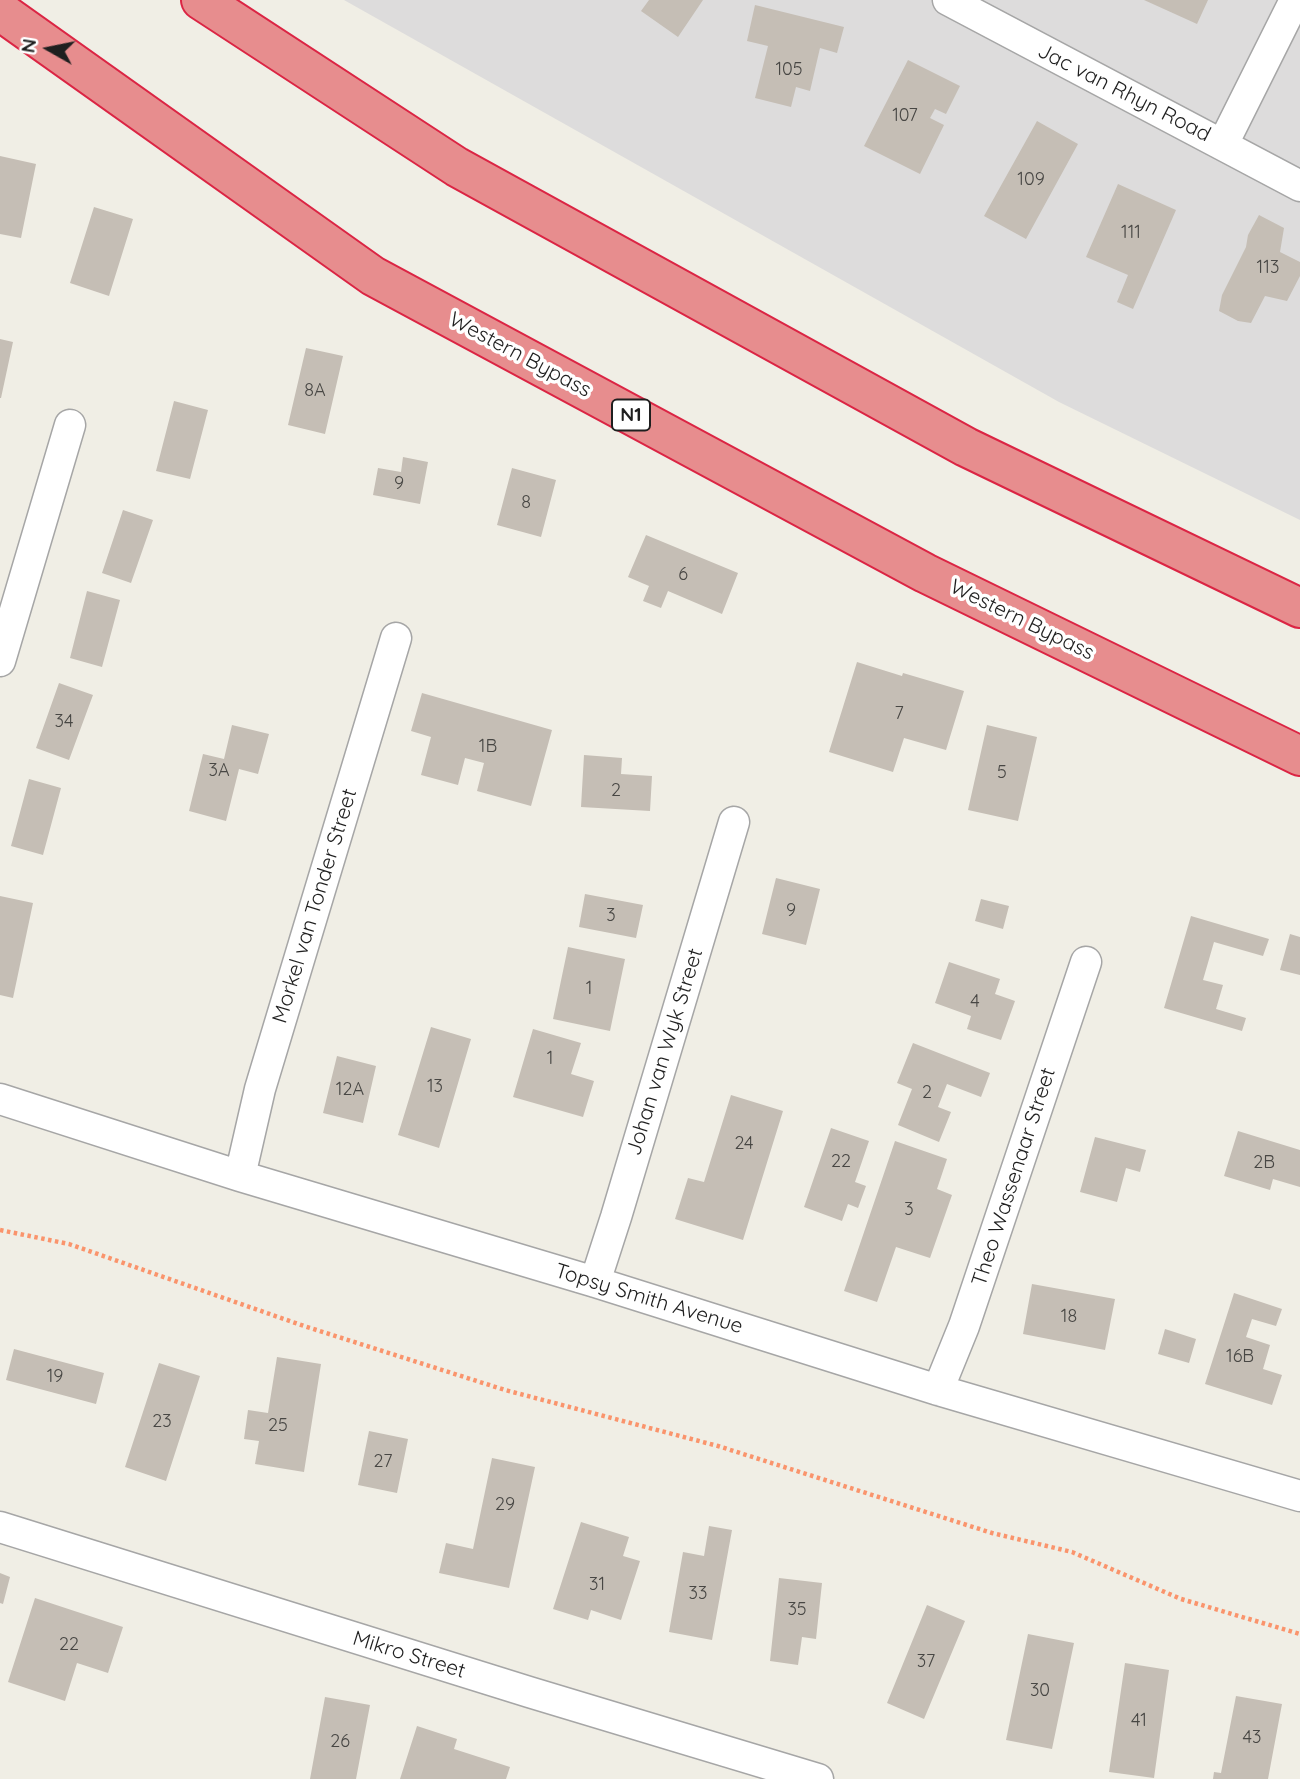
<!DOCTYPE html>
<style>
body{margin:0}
#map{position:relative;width:1300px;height:1779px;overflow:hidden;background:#f0eee5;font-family:Quicksand,sans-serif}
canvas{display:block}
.north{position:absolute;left:14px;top:14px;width:70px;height:70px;-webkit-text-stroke:5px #fff;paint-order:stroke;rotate:279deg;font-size:19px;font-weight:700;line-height:28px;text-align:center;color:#1f1f1f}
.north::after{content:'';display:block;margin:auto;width:24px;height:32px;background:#1f1f1f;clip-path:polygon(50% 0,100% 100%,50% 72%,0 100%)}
</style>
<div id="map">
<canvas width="1300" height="1779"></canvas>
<div class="north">N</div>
</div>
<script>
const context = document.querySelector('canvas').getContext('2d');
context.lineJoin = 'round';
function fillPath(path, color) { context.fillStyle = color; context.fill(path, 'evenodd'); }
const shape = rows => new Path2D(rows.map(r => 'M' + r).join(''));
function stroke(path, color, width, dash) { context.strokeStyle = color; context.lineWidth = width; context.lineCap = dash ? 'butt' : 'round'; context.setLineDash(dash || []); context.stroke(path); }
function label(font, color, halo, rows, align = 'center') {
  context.font = font + ' Quicksand,sans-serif'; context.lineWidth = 7; context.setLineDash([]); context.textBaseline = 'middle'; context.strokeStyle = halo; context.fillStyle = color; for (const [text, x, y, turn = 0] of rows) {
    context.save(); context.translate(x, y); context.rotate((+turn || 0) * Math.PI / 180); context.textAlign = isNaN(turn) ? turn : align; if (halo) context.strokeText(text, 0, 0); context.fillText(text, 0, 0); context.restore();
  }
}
const residential = shape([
 [344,0,1300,0,1300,520,1059,402]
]);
const building = shape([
 [649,0,703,0,678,37,641,11],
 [1144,0,1208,0,1197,24],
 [755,5,844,27,837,53,820,48,810,91,796,87,791,107,755,98,768,46,747,41],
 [908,60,960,86,946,114,935,109,930,118,944,125,920,174,864,146],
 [1037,121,1078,144,1026,239,984,216],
 [0,156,36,164,21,238,0,234],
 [1118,184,1176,210,1133,309,1117,302,1128,275,1086,257],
 [94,207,133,219,109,296,70,283],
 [1259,215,1284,228,1280,252,1300,262,1300,276,1287,301,1265,296,1251,323,1238,321,1219,311,1222,295,1246,247,1248,235],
 [0,339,13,342,1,398,0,398],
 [306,348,343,356,325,434,288,425],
 [174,401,208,410,190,479,156,471],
 [403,457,428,462,420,504,373,495,378,468,401,472],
 [512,468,556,480,541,537,497,525],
 [123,510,153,520,131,583,102,573],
 [646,535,738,573,722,614,668,591,661,608,643,601,649,586,628,577],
 [87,591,120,600,102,667,70,658],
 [857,662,902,676,903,673,964,691,946,750,904,738,893,772,829,752],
 [59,683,93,695,69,760,36,748],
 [422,693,552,730,531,806,477,791,484,763,465,758,458,785,421,775,431,737,411,731],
 [232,725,269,734,258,774,239,769,226,821,189,811,203,754,224,759],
 [987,725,1037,737,1018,821,968,810],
 [584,755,622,758,621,774,652,776,650,811,581,807],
 [29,779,61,788,43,855,11,846],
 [776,878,820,889,806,945,762,934],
 [585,894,643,905,636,938,579,927],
 [0,896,33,903,13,998,0,995],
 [981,899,1009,906,1003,929,975,921],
 [1191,916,1269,939,1263,956,1214,942,1203,980,1223,985,1216,1009,1246,1018,1242,1031,1164,1008],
 [1290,934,1300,937,1300,975,1280,970],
 [568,947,625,959,610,1031,553,1019],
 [949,962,1000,979,995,994,1015,1001,1001,1040,967,1029,971,1016,935,1003],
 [431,1027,471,1039,439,1148,398,1135],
 [533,1029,581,1043,571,1074,594,1081,583,1117,513,1097],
 [913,1043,990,1073,981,1097,947,1084,938,1107,951,1112,939,1142,898,1125,912,1089,897,1083],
 [337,1056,376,1066,363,1123,323,1113],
 [731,1095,783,1111,743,1240,675,1219,688,1178,704,1182],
 [831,1128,869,1141,855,1182,866,1186,858,1208,848,1204,842,1221,804,1207],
 [1238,1131,1300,1150,1300,1187,1273,1179,1270,1190,1224,1176],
 [1095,1137,1146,1150,1140,1172,1126,1168,1117,1202,1080,1192],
 [895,1141,947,1159,937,1189,952,1195,930,1258,896,1247,877,1302,844,1291],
 [1032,1284,1115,1299,1105,1350,1023,1334],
 [1234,1293,1282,1309,1276,1326,1252,1319,1246,1337,1270,1345,1263,1369,1282,1375,1272,1405,1205,1384],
 [1165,1329,1196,1339,1189,1363,1158,1354],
 [14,1349,104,1373,96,1404,6,1380],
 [277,1357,321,1364,304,1472,255,1464,259,1441,244,1439,248,1410,268,1413],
 [159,1363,200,1376,166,1481,125,1467],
 [369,1431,408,1439,397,1493,358,1485],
 [492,1458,535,1467,509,1588,439,1573,446,1543,473,1549],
 [581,1522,629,1537,623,1556,640,1561,621,1620,591,1610,588,1620,553,1609],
 [709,1526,732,1530,712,1640,669,1632,683,1552,704,1556],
 [0,1573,10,1577,3,1604,0,1603],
 [779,1578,822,1583,816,1639,802,1637,798,1665,770,1661],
 [35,1598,123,1627,108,1673,77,1663,65,1701,8,1682],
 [927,1605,965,1621,924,1719,887,1703],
 [1028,1634,1074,1643,1052,1749,1006,1740],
 [1125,1663,1169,1670,1154,1778,1109,1772],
 [1236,1696,1282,1704,1268,1779,1213,1779,1214,1772,1221,1773],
 [325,1697,370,1705,356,1779,310,1779],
 [417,1726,457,1739,454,1749,510,1767,506,1779,400,1779]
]);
const path = shape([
 [0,1230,69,1244,304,1326,505,1390,718,1446,992,1533,1072,1552,1181,1599,1300,1634]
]);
const minor = shape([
 [948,0,1300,186],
 [1223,144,1295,0],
 [0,661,70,425],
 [0,1099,240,1176,595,1282,938,1390,1300,1496],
 [240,1176,260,1089,396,638],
 [595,1282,616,1217,734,822],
 [938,1390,964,1326,1086,962],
 [0,1527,529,1692,818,1779]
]);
const motorway = shape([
 [201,0,457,167,966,447,1300,608],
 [0,11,373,276,925,573,1300,756]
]);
const numberNames = [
 ["105",789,70],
 ["107",905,116],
 ["109",1031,180],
 ["111",1131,233],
 ["113",1268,268],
 ["8A",315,391],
 ["9",399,484],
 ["8",526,503],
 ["6",683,575],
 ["7",899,714],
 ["34",64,722],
 ["1B",488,747],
 ["3A",219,771],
 ["5",1002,773],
 ["2",616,791],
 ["9",791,911],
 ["3",611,916],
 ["1",589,989],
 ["4",975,1002],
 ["1",550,1059],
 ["13",435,1087],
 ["12A",350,1090],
 ["2",927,1093],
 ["24",744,1144],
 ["22",841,1162],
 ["2B",1264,1163],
 ["3",909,1210],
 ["18",1069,1317],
 ["16B",1240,1357],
 ["19",55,1377],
 ["23",162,1422],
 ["25",278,1426],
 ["27",383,1462],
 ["29",505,1505],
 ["31",597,1585],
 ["33",698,1594],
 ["35",797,1610],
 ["22",69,1645],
 ["37",926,1662],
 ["30",1040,1691],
 ["41",1139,1721],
 ["43",1252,1738],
 ["26",340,1742]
];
const shields = [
 [631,415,38]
];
const shieldNames = [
 ["N1",631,415]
];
const streetNames = [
 ["Jac van Rhyn Road",1124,93,27],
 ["Western Bypass",520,355,28],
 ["Western Bypass",1022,620,26],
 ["Morkel van Tonder Street",315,906,-73],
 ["Johan van Wyk Street",665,1052,-73],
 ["Theo Wassenaar Street",1014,1177,-72],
 ["Topsy Smith Avenue",649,1299,17],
 ["Mikro Street",409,1655,17]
];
fillPath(residential, '#dddcdc');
fillPath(building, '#c5beb5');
stroke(minor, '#a6a6a6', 33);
stroke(motorway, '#db2544', 42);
stroke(path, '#fa946c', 4.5, [3.5, 3.5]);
stroke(minor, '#fff', 30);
stroke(motorway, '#e78d8e', 38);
label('18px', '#484744', null, numberNames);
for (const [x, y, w] of shields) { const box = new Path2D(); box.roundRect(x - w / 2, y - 15.5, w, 31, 5); context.fillStyle = '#fff'; context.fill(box); stroke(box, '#1f1f1f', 2); }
label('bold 19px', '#1f1f1f', null, shieldNames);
label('21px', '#1f1f1f', '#fff', streetNames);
</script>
